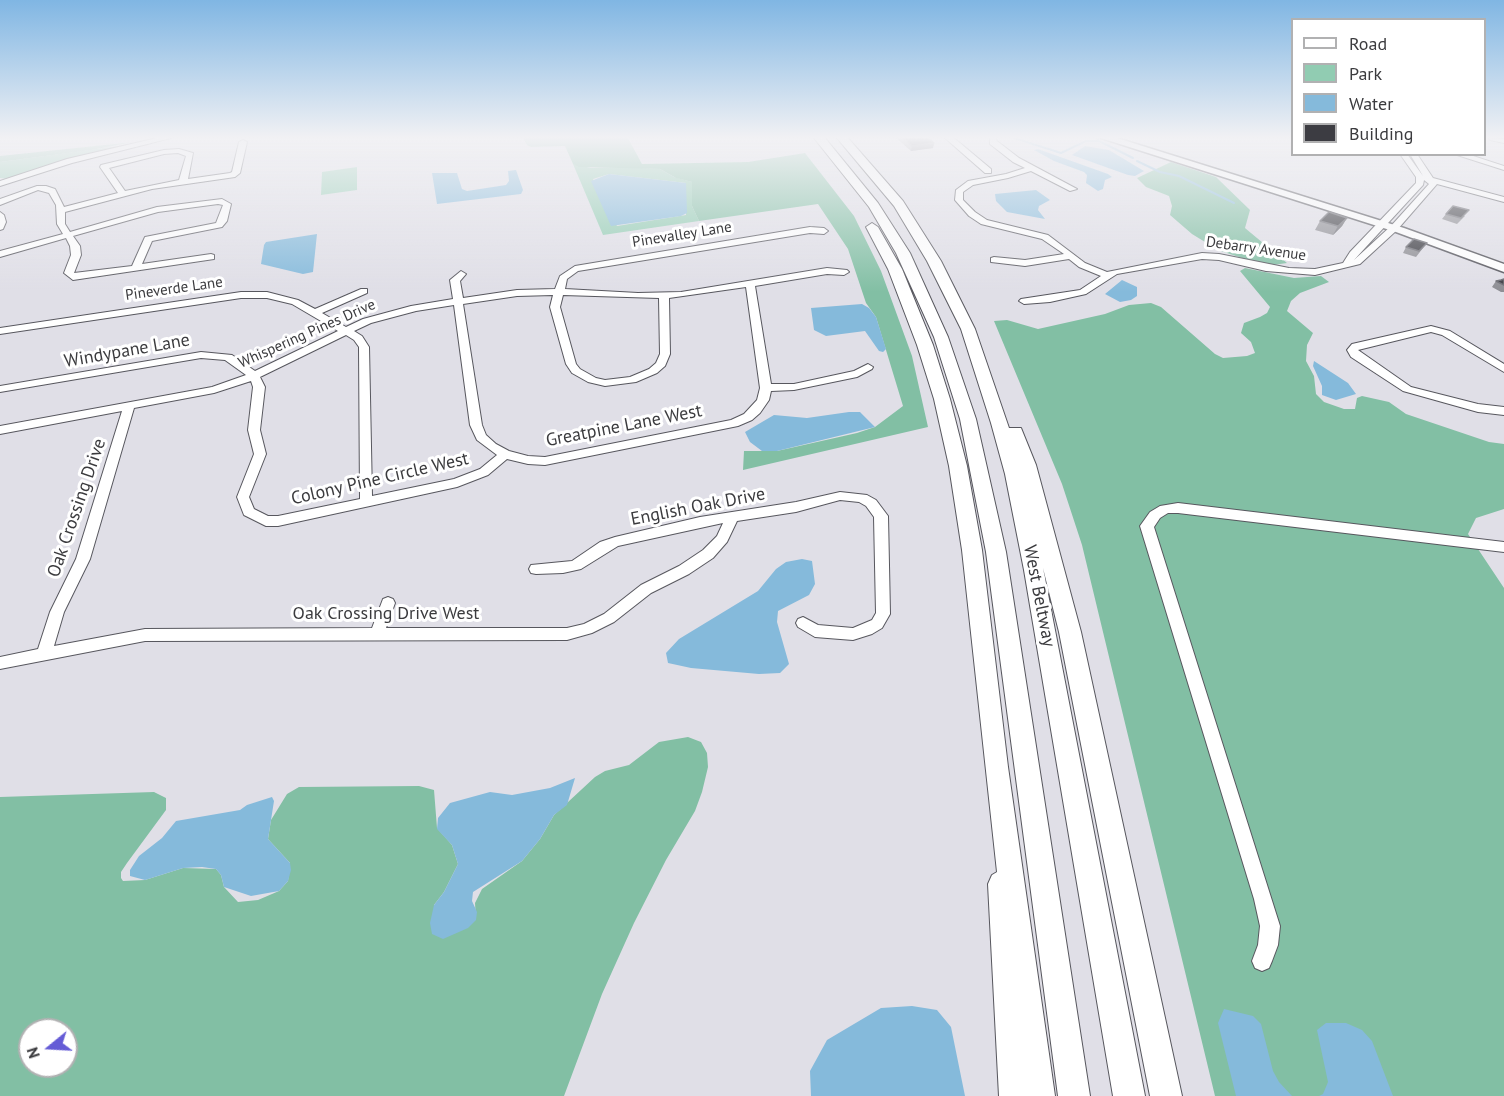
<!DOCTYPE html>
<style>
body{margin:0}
#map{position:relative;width:1504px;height:1096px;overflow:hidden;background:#e0dfe7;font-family:"PT Sans",sans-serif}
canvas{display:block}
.legend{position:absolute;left:1291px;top:18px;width:195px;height:138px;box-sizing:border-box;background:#fff;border:2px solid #b1b1b2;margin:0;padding:8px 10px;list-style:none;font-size:18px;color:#3b3b3e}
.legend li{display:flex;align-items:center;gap:12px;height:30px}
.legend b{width:30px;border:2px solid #b1b1b2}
.north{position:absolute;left:18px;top:1018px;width:60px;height:60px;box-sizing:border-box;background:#fff;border:2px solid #b1b1b2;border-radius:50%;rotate:252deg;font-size:16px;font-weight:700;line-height:24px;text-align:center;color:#3b3b3e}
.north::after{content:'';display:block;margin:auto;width:21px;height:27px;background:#655cd6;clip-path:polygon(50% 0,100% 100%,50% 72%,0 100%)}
</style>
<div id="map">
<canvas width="1504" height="1096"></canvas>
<ul class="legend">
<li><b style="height:8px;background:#fff"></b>Road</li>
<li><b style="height:16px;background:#91ccb2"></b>Park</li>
<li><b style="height:16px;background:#85badb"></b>Water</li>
<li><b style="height:16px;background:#3c3c42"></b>Building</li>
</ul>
<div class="north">N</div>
</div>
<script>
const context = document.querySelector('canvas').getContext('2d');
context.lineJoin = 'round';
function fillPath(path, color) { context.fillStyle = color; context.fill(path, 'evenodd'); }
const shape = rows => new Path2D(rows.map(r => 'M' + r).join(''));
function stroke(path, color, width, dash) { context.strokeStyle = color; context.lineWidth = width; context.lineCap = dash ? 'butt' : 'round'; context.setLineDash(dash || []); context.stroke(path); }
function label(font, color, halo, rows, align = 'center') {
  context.font = font + ' "PT Sans",sans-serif'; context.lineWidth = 6; context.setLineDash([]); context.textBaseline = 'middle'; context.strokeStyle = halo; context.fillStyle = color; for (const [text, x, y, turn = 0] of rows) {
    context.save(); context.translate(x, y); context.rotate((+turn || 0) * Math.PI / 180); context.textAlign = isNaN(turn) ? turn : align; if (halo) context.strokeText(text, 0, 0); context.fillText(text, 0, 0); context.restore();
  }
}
const green = shape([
 [126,145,69,160,9,179,0,178,0,162],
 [573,164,591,168,624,167,660,169,674,177,692,182,692,206,699,221,603,235],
 [609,174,686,183,686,215,617,226,593,179],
 [357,167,357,190,321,195,322,172]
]);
const forest = shape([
 [523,138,628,138,642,164,748,162,805,153,854,216,881,271,912,356,928,427,743,470,744,451,777,451,857,433,875,427,903,406,876,317,866,303,848,249,818,204,699,221,692,206,692,182,676,178,660,169,579,167,573,164,565,146,531,147,527,145],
 [133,142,91,150,0,162,0,156],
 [1171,162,1216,177,1250,210,1245,228,1287,263,1273,265,1248,260,1218,250,1192,234,1170,215,1172,206,1169,196,1146,187,1137,178],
 [1245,268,1294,278,1321,276,1329,282,1300,293,1291,301,1287,311,1313,333,1307,345,1306,361,1314,376,1316,394,1324,402,1344,409,1355,409,1357,398,1362,396,1389,402,1406,414,1489,442,1504,444,1504,509,1476,518,1468,534,1504,588,1504,1096,1215,1096,1082,545,1062,484,994,321,1007,320,1038,329,1105,314,1129,305,1151,303,1161,307,1215,354,1223,358,1247,356,1255,353,1251,342,1241,333,1244,323,1260,317,1267,313,1270,307,1240,271],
 [688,737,701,742,707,753,708,767,702,792,695,811,666,860,634,923,602,994,564,1096,0,1096,0,797,154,792,166,798,166,810,127,863,121,872,121,878,123,881,145,880,183,868,216,869,221,875,224,887,238,902,258,900,279,891,288,881,290,863,268,839,271,820,287,794,299,787,419,786,434,790,437,828,452,845,458,864,444,892,434,905,476,920,475,903,482,889,522,861,540,839,554,815,595,777,605,771,629,765,659,742],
 [30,1030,66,1030,66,1066,30,1066]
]);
const water = shape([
 [1085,146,1109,150,1144,171,1135,176,1128,175,1072,155],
 [1038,149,1108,174,1112,177,1105,180,1103,189,1098,191,1086,183,1087,175,1084,172,1054,161,1034,150],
 [516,170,523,190,521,194,437,204,432,173,457,173,462,189,467,191,506,185,509,181,508,171],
 [609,174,686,183,687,213,681,216,611,226,591,181],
 [1036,190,1050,200,1039,206,1038,210,1045,219,1007,212,996,201,995,194],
 [317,234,313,272,303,274,261,264,264,245,266,242],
 [1122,280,1137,287,1137,296,1131,300,1120,302,1105,294],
 [862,304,869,308,876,317,886,349,883,352,879,351,865,331,826,336,814,330,811,308],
 [1314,361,1348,383,1356,394,1336,400,1322,395,1322,386,1313,366],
 [849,412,860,412,875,427,777,451,762,451,750,442,745,432,774,415,807,418],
 [802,559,812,561,815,584,809,595,778,611,777,622,789,664,780,673,759,674,691,668,668,663,666,653,679,639,758,591,776,569,786,562],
 [575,778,567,805,554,815,540,839,522,861,473,892,472,901,477,912,476,920,468,928,443,939,432,934,430,923,434,905,444,892,458,864,452,845,437,829,438,818,450,803,490,792,512,795,550,788],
 [272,797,274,801,268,839,290,863,291,870,288,881,279,891,251,896,224,887,221,875,216,869,202,867,183,868,145,880,130,876,130,870,139,856,162,838,176,821,240,810,247,805],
 [912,1006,937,1010,951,1027,965,1096,811,1096,810,1071,827,1040,881,1008],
 [1224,1009,1253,1016,1261,1024,1273,1071,1279,1082,1292,1096,1236,1096,1218,1023],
 [1326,1023,1346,1023,1362,1030,1372,1041,1393,1096,1319,1096,1323,1094,1328,1082,1317,1030]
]);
const stream = shape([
 [1014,138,1061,153,1086,141,1099,141,1097,138],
 [1099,141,1133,158],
 [1137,161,1160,172,1179,176,1234,203]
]);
const minor = shape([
 [157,138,171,138,72,163,0,186,0,181,67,159,157,138],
 [945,138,954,138,991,169,991,173,985,173,945,138],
 [990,138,996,138,997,141,1019,158,1077,189,1070,191,1031,171,1008,178,973,185,963,192,963,200,975,212,987,220,1048,235,1085,263,1107,272,1202,253,1219,254,1289,268,1315,269,1343,263,1350,252,1416,183,1416,177,1400,154,1407,154,1423,176,1410,154,1417,154,1433,178,1504,197,1504,202,1437,184,1397,230,1360,264,1315,275,1266,271,1219,260,1202,259,1117,274,1086,294,1050,302,1024,304,1019,301,1021,299,1080,290,1101,276,1079,267,1069,259,1025,266,991,262,991,258,994,257,1025,260,1064,254,1042,239,981,224,969,216,955,200,956,190,968,181,1006,174,1025,168,1013,162,990,144,990,138],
 [1424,180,1429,184,1391,226,1354,260,1423,185,1424,180],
 [1489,138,1504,139,1504,143,1490,140,1489,138],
 [243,140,247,142,240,173,235,177,152,189,65,212,65,224,70,232,157,207,222,199,231,204,227,221,222,227,152,241,142,264,211,254,214,255,214,259,73,280,64,273,71,255,70,246,66,238,0,257,0,251,63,234,57,224,56,205,49,193,38,190,0,205,0,199,37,186,46,186,55,189,64,207,118,193,100,167,101,165,164,150,179,149,193,153,188,179,230,173,232,172,239,142,243,140],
 [178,153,186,156,179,180,125,191,109,168,164,154,178,153],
 [218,204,223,205,216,223,145,237,132,266,74,273,81,255,80,246,73,236,158,212,218,204],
 [1454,154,1467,154,1504,166,1504,170,1454,154],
 [0,212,4,215,6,222,3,229,0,230,0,212],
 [810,227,824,228,828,231,824,234,810,233,578,271,567,279,565,289,638,293,681,292,827,268,847,270,849,272,844,275,827,274,755,286,771,384,794,384,854,371,868,364,873,367,872,369,857,377,794,390,771,391,769,400,760,413,752,420,738,426,545,465,528,464,507,459,488,475,457,487,278,526,266,526,244,515,237,497,254,454,248,430,253,387,251,381,214,393,134,408,90,559,64,612,54,646,145,629,372,628,383,599,388,597,393,599,395,603,386,628,567,628,584,624,604,614,641,585,679,566,703,550,717,536,723,523,618,546,581,569,563,573,536,574,531,573,529,569,531,565,572,561,600,542,615,537,700,517,796,502,840,492,867,495,876,500,888,516,890,614,882,628,872,634,853,640,815,637,798,627,796,623,798,619,803,617,818,625,853,628,872,620,876,613,874,517,866,506,859,502,840,500,796,512,737,521,727,542,713,558,689,574,651,593,614,622,592,633,567,640,145,641,0,669,0,657,38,649,50,612,76,559,122,411,0,434,0,426,212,387,246,375,225,360,201,358,0,392,0,386,201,352,232,355,255,371,338,331,292,304,267,298,241,298,0,334,0,328,241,292,267,292,298,300,315,309,361,289,367,289,367,293,322,313,346,327,363,319,411,306,453,299,450,280,461,271,466,274,460,281,463,298,517,290,555,289,560,276,575,266,810,227],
 [746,287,760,388,757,400,744,414,731,420,545,457,528,456,509,451,496,444,486,435,482,425,463,304,517,296,553,295,550,307,566,364,572,373,588,382,605,386,636,382,657,373,665,366,670,354,669,298,746,287],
 [563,295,659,298,660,354,656,363,649,369,630,377,605,380,596,378,580,369,576,364,560,307,563,295],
 [454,305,470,425,477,440,497,455,480,469,454,479,372,496,369,347,362,336,354,331,371,323,416,311,454,305],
 [346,335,354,340,359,347,360,499,278,516,268,516,254,509,249,497,266,454,260,430,265,387,260,377,346,335],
 [1431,326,1450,331,1504,364,1504,372,1442,335,1431,332,1358,350,1411,387,1478,404,1504,407,1504,415,1478,412,1403,391,1351,357,1347,350,1352,344,1431,326],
 [1178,503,1504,542,1504,552,1178,513,1168,513,1160,518,1154,527,1280,926,1278,945,1272,961,1269,968,1262,971,1255,968,1252,961,1258,945,1260,926,1254,899,1140,526,1150,512,1160,506,1178,503]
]);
const major = shape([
 [1101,138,1117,138,1404,228,1504,264,1504,272,1396,232,1101,138]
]);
const highway = shape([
 [814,138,825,138,878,203,910,253,948,337,976,419,1006,552,1090,1096,1058,1096,986,552,960,419,934,337,896,253,869,207,814,138],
 [837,138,848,138,903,201,941,261,975,329,1009,428,1021,428,1036,465,1081,632,1182,1096,1150,1096,1059,632,1043,568,1145,1096,1113,1096,1024,570,1005,474,991,423,961,329,927,261,894,206,837,138],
 [872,223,878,227,902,269,933,345,950,399,967,466,982,550,1008,767,1055,1096,999,1096,988,884,992,875,997,872,962,550,949,466,934,399,917,345,888,269,866,227,872,223]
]);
const wall = shape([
 [896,138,928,138,934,143,933,148,911,151],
 [1446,214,1465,216,1457,224,1442,219],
 [1347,218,1342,226,1333,235,1315,230,1320,221],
 [1427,243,1416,257,1403,253,1406,247],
 [1504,279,1504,292,1501,292,1492,287,1496,281]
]);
const shadedWall = shape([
 [934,143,933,148,911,151,912,146],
 [1347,218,1342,226,1333,235,1338,226]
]);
const building = shape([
 [903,138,928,138,934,143,912,146,903,138],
 [1453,206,1469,210,1461,218,1446,214,1453,206],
 [1329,212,1347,218,1338,226,1320,221,1329,212],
 [1414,239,1427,243,1419,251,1406,247,1414,239],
 [1504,279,1504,285,1496,281,1501,280,1504,279]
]);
const farStreetnames = [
 ["Pinevalley Lane",682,235,-9],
 ["Debarry Avenue",1256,249,8],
 ["Pineverde Lane",174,289,-8],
 ["Whispering Pines Drive",307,334,-24]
];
const streetNames = [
 ["Windypane Lane",127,351,-10],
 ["Greatpine Lane West",624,426,-11],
 ["Colony Pine Circle West",380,479,-13],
 ["English Oak Drive",698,507,-11],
 ["Oak Crossing Drive",77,508,-71],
 ["West Beltway",1039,596,79],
 ["Oak Crossing Drive West",386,614]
];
fillPath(green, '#91ccb2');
fillPath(forest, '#82bfa4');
fillPath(water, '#85badb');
stroke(stream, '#85badb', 2);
stroke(minor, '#57575e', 2);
stroke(major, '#57575e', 3);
stroke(highway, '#57575e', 2);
fillPath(minor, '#fff');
fillPath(major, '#fff');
fillPath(highway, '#fff');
fillPath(wall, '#8e8e94');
fillPath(shadedWall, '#6d6d74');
fillPath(building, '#3c3c42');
stroke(building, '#6d6d74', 1.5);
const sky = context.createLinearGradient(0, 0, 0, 292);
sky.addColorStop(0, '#80b6e3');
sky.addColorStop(0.47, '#f1f1f4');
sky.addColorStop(1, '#f1f1f400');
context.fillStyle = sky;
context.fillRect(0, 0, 1504, 292);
label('15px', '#3b3b3e', '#fff', farStreetnames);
label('18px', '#3b3b3e', '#fff', streetNames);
</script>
